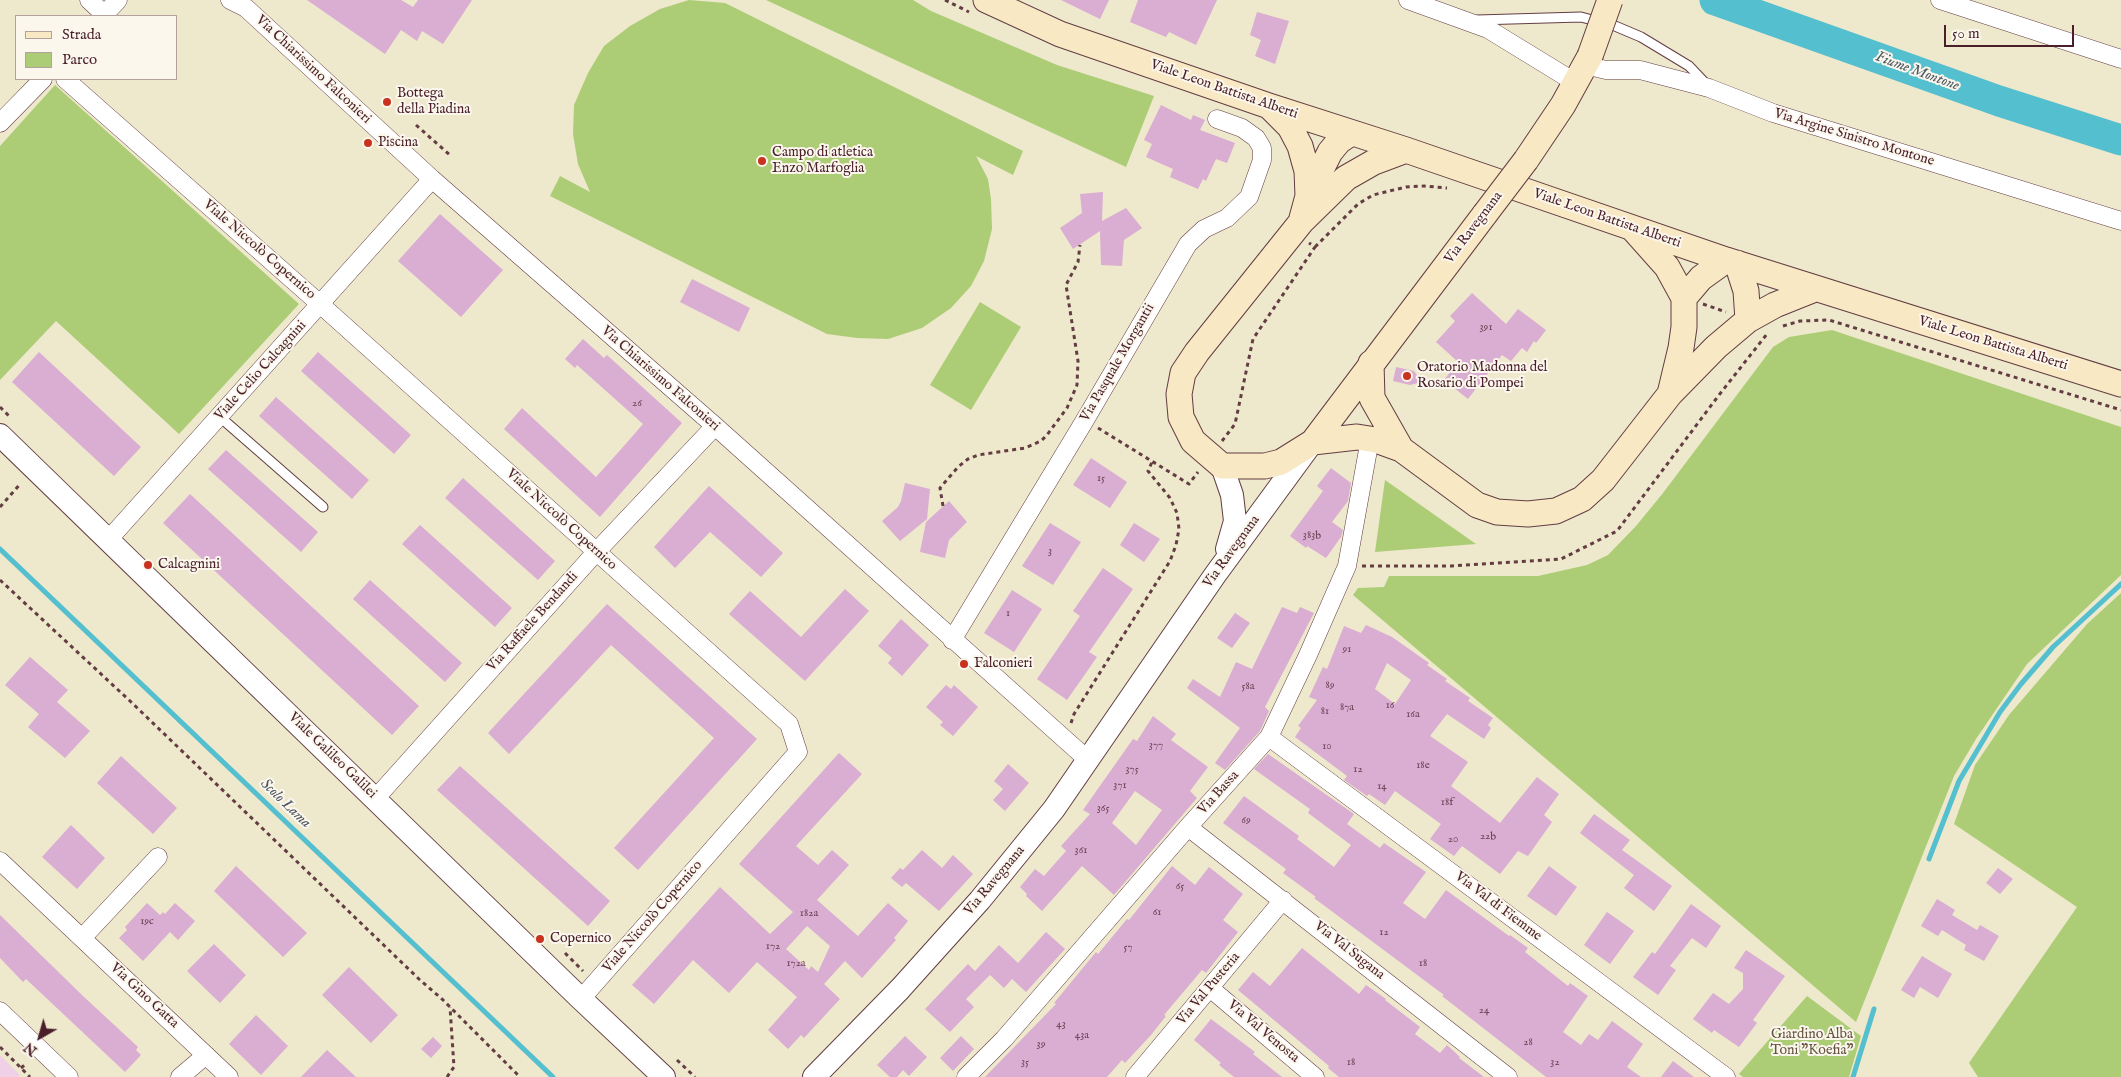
<!DOCTYPE html>
<meta charset="utf-8">
<style>
body{margin:0}
#map{position:relative;width:2121px;height:1077px;overflow:hidden;background:#eee8cc;font-family:"IM FELL English",serif}
canvas{display:block}
.legend{position:absolute;left:15px;top:15px;width:162px;height:65px;box-sizing:border-box;background:#fbf7ec;border:1px solid #b4a19f;margin:0;padding:6px 9px;list-style:none;font-size:15px;color:#4a1f2b}
.legend li{display:flex;align-items:center;gap:10px;height:25px}
.legend b{width:25px;border:1px solid #b4a19f}
.north{position:absolute;left:15px;top:1012px;width:50px;height:50px;-webkit-text-stroke:4px #fbf7ec;paint-order:stroke;rotate:218deg;font-size:14px;font-weight:700;line-height:20px;text-align:center;color:#4a1f2b}
.north::after{content:'';display:block;margin:auto;width:18px;height:22px;background:#4a1f2b;clip-path:polygon(50% 0,100% 100%,50% 72%,0 100%)}
.scale{position:absolute;left:1944px;top:25px;width:130px;height:22px;box-sizing:border-box;border:2px solid #4a1f2b;border-top:0;padding-left:6px;font-size:15px;line-height:18px;white-space:nowrap;color:#4a1f2b;-webkit-text-stroke:4px #fbf7ec;paint-order:stroke}
</style>
<div id="map">
<canvas width="2121" height="1077"></canvas>
<ul class="legend">
<li><b style="height:6px;background:#f8e8c3"></b>Strada</li>
<li><b style="height:14px;background:#accd76"></b>Parco</li>
</ul>
<div class="north">N</div>
<div class="scale">50 m</div>
</div>
<script>
const context = document.querySelector('canvas').getContext('2d');
context.lineJoin = 'round';
function fillPath(path, color) { context.fillStyle = color; context.fill(path, 'evenodd'); }
const shape = rows => new Path2D(rows.map(r => 'M' + r).join(''));
function stroke(path, color, width, dash) { context.strokeStyle = color; context.lineWidth = width; context.lineCap = dash ? 'butt' : 'round'; context.setLineDash(dash || []); context.stroke(path); }
function label(font, color, halo, rows, align = 'center') {
  context.font = font + ' "IM FELL English",serif'; context.lineWidth = 4; context.setLineDash([]); context.textBaseline = 'middle'; context.strokeStyle = halo; context.fillStyle = color; for (const [text, x, y, turn = 0] of rows) {
    context.save(); context.translate(x, y); context.rotate((+turn || 0) * Math.PI / 180); context.textAlign = isNaN(turn) ? turn : align; if (halo) context.strokeText(text, 0, 0); context.fillText(text, 0, 0); context.restore();
  }
}
const built = shape([
 [0,1055,20,1075,18,1077,0,1077]
]);
const green = shape([
 [689,0,725,3,1023,151,1013,175,976,156,988,179,991,199,992,229,984,261,971,286,951,308,922,328,888,339,857,338,827,334,550,196,560,176,590,192,578,164,573,134,574,105,588,73,604,46,630,26,660,9],
 [766,0,913,0,931,11,1057,65,1154,96,1126,167],
 [55,85,299,304,179,434,56,321,0,380,0,146],
 [980,302,1021,327,971,410,930,385],
 [1832,330,2121,427,2121,575,2027,664,1976,739,1954,776,1856,1022,1353,595,1358,588,1384,587,1389,576,1538,576,1587,565,1608,555,1636,526,1663,493,1773,347,1789,337],
 [1385,480,1476,544,1375,552],
 [2121,593,2121,1077,1978,1077,1969,1063,2077,907,1954,824,1975,765,2009,715,2087,624],
 [1807,996,1861,1036,1849,1077,1743,1077,1739,1074]
]);
const stream = shape([
 [0,549,553,1077],
 [1929,859,1959,781,2000,712,2021,684,2053,647,2121,584],
 [1853,1077,1874,1009]
]);
const river = shape([
 [1715,0,1999,101,2121,140]
]);
const building = shape([
 [307,0,401,0,413,7,418,0,472,0,443,44,422,31,417,41,401,30,385,54],
 [1061,0,1109,0,1100,19],
 [1138,0,1217,0,1196,45,1169,32,1166,37,1130,22],
 [1257,12,1289,21,1275,64,1255,56,1261,40,1250,35],
 [1161,105,1191,120,1193,115,1205,120,1200,130,1235,143,1227,163,1216,159,1206,181,1203,179,1198,189,1170,177,1173,169,1146,157,1152,144,1144,140],
 [1103,192,1102,221,1126,208,1142,228,1124,240,1122,266,1101,265,1100,231,1073,249,1060,228,1082,213,1080,194],
 [440,214,503,270,461,317,398,261],
 [692,279,750,308,739,332,680,302],
 [1472,293,1506,324,1518,309,1546,330,1536,343,1534,341,1527,352,1522,348,1511,361,1502,355,1468,399,1444,380,1458,362,1436,342,1455,321,1450,316],
 [583,339,604,358,607,355,682,423,600,517,504,429,522,408,596,477,623,447,643,424,577,365,575,368,565,359],
 [39,352,141,447,114,476,12,382],
 [318,352,411,435,394,454,301,371],
 [1396,367,1414,371,1422,382,1410,385,1393,381],
 [276,397,369,480,352,499,259,416],
 [226,450,318,532,301,552,208,469],
 [1091,458,1127,482,1110,508,1073,485],
 [1331,468,1351,483,1348,501,1332,522,1343,530,1341,537,1326,558,1307,546,1306,548,1290,536,1323,491,1317,486],
 [463,478,555,561,538,580,445,498],
 [905,483,930,489,927,519,900,541,882,521,898,507,901,501],
 [709,486,783,553,761,577,710,532,675,568,654,547],
 [190,494,419,706,392,735,163,523],
 [949,501,967,522,949,540,945,558,920,552,926,522],
 [1050,523,1081,542,1053,585,1022,566],
 [1134,523,1160,539,1144,562,1120,545],
 [420,525,512,608,495,627,402,544],
 [1103,568,1133,589,1089,652,1097,657,1067,700,1037,679,1080,616,1073,611],
 [370,580,462,663,445,682,353,599],
 [845,589,869,611,805,681,729,614,750,591,801,637],
 [1012,590,1042,609,1014,652,984,633],
 [607,604,757,739,638,870,614,848,714,738,611,645,509,754,488,733],
 [1282,607,1297,613,1300,607,1314,613,1265,707,1269,711,1260,731,1225,770,1215,763,1240,728,1187,688,1193,679,1220,697,1236,662,1252,669],
 [1235,613,1250,623,1232,648,1217,638],
 [901,619,929,645,902,676,888,663,892,658,878,646],
 [1366,625,1392,637,1429,663,1427,665,1447,679,1445,681,1470,698,1468,701,1493,718,1488,725,1491,728,1484,739,1447,714,1430,736,1468,762,1451,786,1500,823,1537,777,1559,794,1544,815,1552,822,1528,856,1518,851,1500,874,1462,846,1454,856,1430,839,1441,824,1395,791,1385,805,1369,794,1367,796,1344,780,1347,776,1295,737,1301,728,1298,726,1317,700,1309,697,1323,667,1327,669,1344,626,1361,633],
 [1387,663,1411,680,1395,704,1375,689],
 [30,657,68,690,57,702,90,731,65,758,28,727,39,714,5,685],
 [946,685,951,689,954,685,978,707,953,736,940,725,943,722,926,707],
 [1153,716,1176,734,1171,740,1208,767,1190,791,1197,798,1114,895,1082,866,1042,911,1026,896,1027,894,1020,887,1035,869,1044,876,1066,851,1061,846,1090,814,1083,810,1133,739,1137,741],
 [1135,791,1162,810,1136,845,1112,823],
 [839,753,862,774,796,846,818,865,832,850,849,865,817,900,858,936,888,903,908,921,894,938,896,940,862,978,845,961,824,984,840,999,804,1038,801,1035,788,1049,768,1030,797,997,757,962,729,993,693,960,654,1004,632,985,720,887,770,934,793,912,739,864],
 [807,926,830,946,818,972,811,966,809,970,786,949],
 [1268,754,1354,814,1347,824,1380,848,1384,843,1426,872,1403,903,1425,919,1446,890,1509,936,1510,935,1528,948,1525,952,1568,986,1570,983,1588,996,1563,1032,1581,1045,1589,1034,1598,1040,1612,1021,1643,1044,1627,1067,1641,1077,1546,1077,1442,996,1444,995,1314,898,1316,897,1283,873,1286,869,1223,823,1244,796,1299,836,1297,839,1334,867,1351,845,1308,813,1310,809,1254,769],
 [121,756,177,808,153,834,97,783],
 [1008,764,1029,783,1005,811,993,800,1003,789,994,781],
 [460,766,610,901,588,926,437,790],
 [1594,814,1630,840,1622,850,1672,886,1654,911,1624,888,1634,875,1580,833],
 [71,825,105,858,77,889,42,857],
 [922,850,942,868,953,855,973,874,939,911,906,883,902,887,891,878,900,868,903,870],
 [236,866,307,933,283,957,214,891],
 [1172,866,1195,885,1209,867,1243,894,1223,920,1238,932,1206,973,1202,970,1164,1015,1166,1016,1151,1035,1125,1063,1122,1060,1107,1077,985,1077,1056,1004,1054,1003,1096,952,1098,954,1127,919,1129,920],
 [1549,866,1577,887,1556,916,1527,896],
 [1998,868,2013,879,2000,894,1986,883],
 [1937,899,1955,910,1952,915,1977,930,1980,925,1999,936,1984,961,1964,950,1966,945,1942,930,1938,936,1921,926],
 [147,903,160,915,163,912,165,914,175,903,195,921,178,940,170,932,143,961,119,938,127,930,125,927],
 [1691,904,1721,926,1706,948,1692,938,1670,966,1676,970,1658,995,1633,977,1652,952,1655,954],
 [1607,912,1634,931,1610,964,1584,945],
 [0,915,83,996,138,1047,136,1050,141,1055,125,1072,26,979,23,982,0,958],
 [1046,932,1065,949,1026,992,1012,979,1004,988,990,975,966,999,974,1007,950,1032,925,1009,968,964,975,971,999,945,1018,963],
 [214,944,246,975,220,1003,187,971],
 [1302,948,1359,994,1366,985,1386,999,1385,1000,1420,1027,1415,1034,1440,1053,1447,1045,1460,1057,1459,1058,1484,1077,1339,1077,1328,1068,1329,1066,1238,990,1253,972,1270,986],
 [1746,950,1785,976,1753,1020,1757,1023,1739,1047,1714,1030,1712,1033,1693,1019,1713,993,1729,1004,1743,989,1743,973,1734,968],
 [1922,956,1952,974,1938,998,1920,987,1914,998,1901,990],
 [349,967,398,1015,371,1043,322,995],
 [256,1015,288,1046,261,1075,229,1044],
 [1211,1019,1255,1052,1253,1054,1282,1077,1234,1077,1219,1065,1221,1063,1194,1040],
 [905,1036,927,1057,909,1076,903,1070,897,1077,890,1077,877,1065],
 [961,1036,974,1049,953,1071,940,1058],
 [433,1037,442,1046,431,1058,421,1049],
 [327,1050,356,1077,301,1077],
 [1673,1061,1694,1077,1661,1077]
]);
const path = shape([
 [945,0,969,12],
 [416,125,451,156],
 [1315,247,1358,204,1373,195,1406,187,1424,186,1447,188],
 [1703,304,1726,312],
 [1783,326,1800,321,1829,320,2121,410],
 [0,407,10,417],
 [1098,428,1189,484,1198,472],
 [1222,441,1235,424,1253,339,1315,247,1309,243],
 [943,506,940,488,958,467,968,459,978,455,1025,448,1041,441,1047,435,1067,408,1077,385,1078,361,1066,285,1078,262,1080,245],
 [0,507,21,483],
 [1362,566,1452,566,1561,559,1617,531,1719,395,1767,334],
 [0,580,130,701,420,980,442,999,520,1077],
 [1071,723,1074,714,1170,561,1176,545,1179,529,1177,513,1170,498,1148,471,1152,462],
 [565,953,583,971],
 [0,1047,30,1077],
 [677,1060,695,1077],
 [21,1068,27,1063],
 [447,1077,454,1067,450,1007]
]);
const service = shape([
 [1477,20,1581,17,1615,26,1641,37,1689,66,1707,85],
 [220,417,323,507]
]);
const minor = shape([
 [89,0,105,15],
 [230,0,246,8,432,179,715,426,1088,760],
 [1408,0,1488,29,1568,78,1577,81],
 [1940,0,2121,59],
 [103,16,118,0],
 [1585,65,1606,70,1640,70,1709,88,1773,113,2121,221],
 [65,79,320,304,789,724,798,752,581,999],
 [0,123,43,79],
 [109,539,432,179],
 [952,640,1085,420,1188,244,1204,229,1227,218,1249,197,1262,160,1262,148,1256,138,1242,128,1217,119],
 [1269,737,1726,1077],
 [375,799,597,551,715,426],
 [1188,827,1508,1077],
 [0,861,229,1077],
 [82,938,158,857],
 [1210,988,1315,1077],
 [0,1011,69,1077],
 [180,1077,206,1055],
 [966,1077,1004,1039,1188,827,1269,737,1308,655,1347,566,1368,450],
 [1135,1077,1283,900]
]);
const tertiary = shape([
 [0,435,581,999,664,1077],
 [1222,466,1232,495,1235,521,1227,549],
 [814,1077,900,989,980,900,1054,809,1215,575,1311,444]
]);
const secondary = shape([
 [986,0,1060,34,1269,106,1406,150,1726,260,2121,384],
 [1269,106,1290,127,1300,146,1307,171,1308,196],
 [1406,150,1374,162,1346,178,1302,221,1197,352,1183,373,1179,394,1181,417,1193,441,1222,466,1265,466,1281,462,1313,442,1357,437,1376,440,1401,449,1477,505,1497,512,1528,514,1556,511,1582,499,1603,480,1670,394,1716,347,1748,320,1775,305,1815,289],
 [1526,160,1563,105,1590,56],
 [1302,218,1308,196,1330,152,1339,141,1351,133],
 [1634,230,1667,267,1684,298,1684,327,1681,348,1670,394],
 [1737,263,1746,291,1748,320],
 [1684,298,1701,278,1726,260],
 [1371,363,1372,398,1401,449],
 [1313,442,1485,214]
]);
const secondaryBridge = shape([
 [1590,56,1610,0],
 [1485,214,1526,160]
]);
const markers = [
 [387,102,5,"#c8321e"],
 [368,143,5,"#c8321e"],
 [762,161,5,"#c8321e"],
 [1407,376,5,"#c8321e"],
 [148,565,5,"#c8321e"],
 [964,664,5,"#c8321e"],
 [540,939,5,"#c8321e"]
];
const numberNames = [
 ["391",1486,328],
 ["26",637,404],
 ["15",1101,479],
 ["383b",1312,536],
 ["3",1050,552],
 ["1",1008,614],
 ["91",1347,650],
 ["89",1330,686],
 ["58a",1248,687],
 ["16",1390,706],
 ["87a",1347,708],
 ["81",1325,712],
 ["16a",1413,715],
 ["377",1156,746],
 ["10",1327,747],
 ["18e",1423,766],
 ["375",1132,770],
 ["12",1358,770],
 ["371",1120,786],
 ["14",1382,787],
 ["18f",1447,803],
 ["365",1103,809],
 ["69",1246,821],
 ["22b",1488,837],
 ["20",1453,840],
 ["361",1081,851],
 ["65",1180,887],
 ["61",1157,913],
 ["182a",809,914],
 ["19c",147,922],
 ["12",1384,933],
 ["172",773,947],
 ["57",1128,948],
 ["172a",796,964],
 ["18",1423,964],
 ["24",1484,1011],
 ["43",1061,1025],
 ["43a",1082,1036],
 ["28",1528,1043],
 ["39",1041,1045],
 ["35",1025,1063],
 ["18",1351,1063],
 ["32",1555,1063]
];
const streetNames = [
 ["Via Chiarissimo Falconieri",313,70,43],
 ["Viale Leon Battista Alberti",1224,90,19],
 ["Via Argine Sinistro Montone",1854,138,17],
 ["Viale Leon Battista Alberti",1607,219,19],
 ["Via Ravegnana",1474,228,-53],
 ["Viale Niccolò Copernico",259,250,41],
 ["Viale Leon Battista Alberti",1993,344,17],
 ["Via Pasquale Morgantii",1118,363,-60],
 ["Viale Celio Calcagnini",261,371,-48],
 ["Via Chiarissimo Falconieri",660,379,41],
 ["Viale Niccolò Copernico",561,520,42],
 ["Via Ravegnana",1232,552,-54],
 ["Via Raffaele Bendandi",533,622,-48],
 ["Viale Galileo Galilei",332,756,44],
 ["Via Bassa",1219,793,-48],
 ["Via Ravegnana",995,881,-50],
 ["Via Val di Fiemme",1498,907,37],
 ["Viale Niccolò Copernico",653,917,-49],
 ["Via Val Sugana",1349,951,38],
 ["Via Val Pusteria",1209,989,-50],
 ["Via Gino Gatta",144,996,43],
 ["Via Val Venosta",1263,1032,40]
];
const poiNames = [
 ["Bottega",397,94],
 ["della Piadina",397,110],
 ["Piscina",378,143],
 ["Campo di atletica",772,153],
 ["Enzo Marfoglia",772,169],
 ["Oratorio Madonna del",1417,368],
 ["Rosario di Pompei",1417,384],
 ["Calcagnini",158,565],
 ["Falconieri",974,664],
 ["Copernico",550,939]
];
const parkNames = [
 ["Giardino Alba",1812,1035],
 ["Toni \"Koefia\"",1812,1051]
];
const waterNames = [
 ["Fiume Montone",1917,72,20],
 ["Scolo Lama",285,804,44]
];
fillPath(built, '#efd0e6');
fillPath(green, '#accd76');
stroke(stream, '#54bfce', 5);
stroke(river, '#54bfce', 31);
fillPath(building, '#daadd3');
stroke(service, '#633d43', 11);
stroke(minor, '#633d43', 19);
stroke(tertiary, '#633d43', 24);
stroke(secondary, '#633d43', 27);
stroke(path, '#633d43', 3, [4, 4]);
stroke(service, '#fff', 9);
stroke(minor, '#fff', 18);
stroke(tertiary, '#fff', 22);
stroke(secondary, '#f8e8c3', 25);
stroke(secondaryBridge, '#633d43', 27, []);
stroke(secondaryBridge, '#f8e8c3', 25);
for (const [x, y, r, color] of markers) { const dot = new Path2D(); dot.arc(x, y, r, 0, 2 * Math.PI); context.fillStyle = color; context.fill(dot); stroke(dot, '#fbf7ec', 2); }
label('11px', '#6e4255', null, numberNames);
label('14px', '#4a1f2b', '#fbf7ec', streetNames);
label('14px', '#4a1f2b', '#fbf7ec', poiNames, 'left');
label('14px', '#675342', '#fbf7ec', parkNames);
label('italic 15px', '#4e5764', '#fbf7ec', waterNames);
</script>
